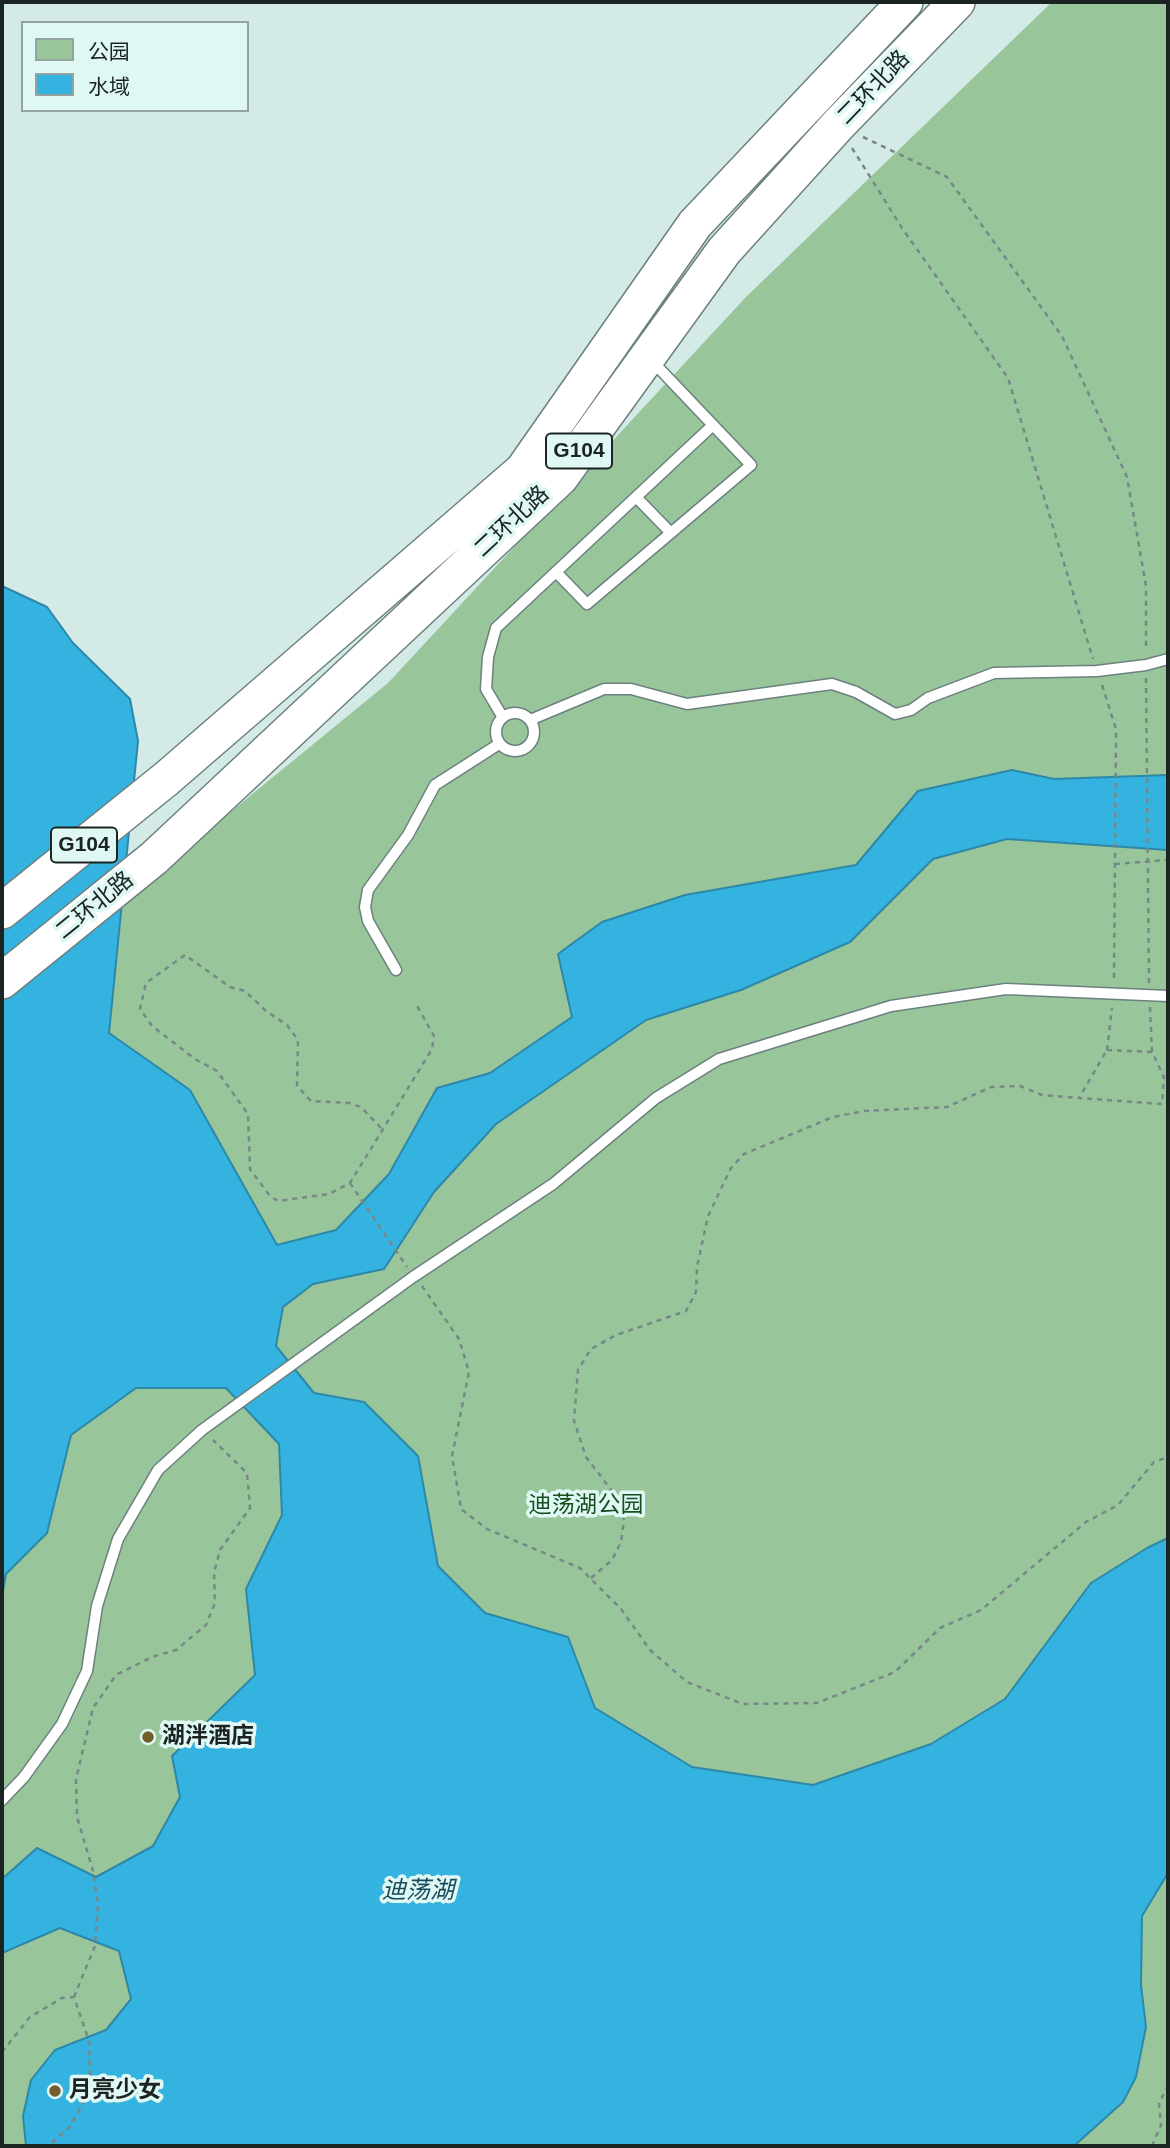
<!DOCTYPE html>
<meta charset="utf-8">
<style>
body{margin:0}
#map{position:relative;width:1170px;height:2148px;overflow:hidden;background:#d3eae7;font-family:Arial,"Noto Sans SC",sans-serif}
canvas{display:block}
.frame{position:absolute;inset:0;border:4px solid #1c2423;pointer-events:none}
.legend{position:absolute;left:21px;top:21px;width:228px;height:91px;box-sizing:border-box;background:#e0f8f4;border:2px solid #92a3a0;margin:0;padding:9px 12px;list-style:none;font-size:21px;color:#1c2423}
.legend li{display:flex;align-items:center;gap:14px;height:35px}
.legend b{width:35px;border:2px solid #92a3a0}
</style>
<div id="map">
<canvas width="1170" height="2148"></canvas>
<div class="frame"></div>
<ul class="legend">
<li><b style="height:19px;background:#98c59a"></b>公园</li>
<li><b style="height:19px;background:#34b3e1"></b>水域</li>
</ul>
</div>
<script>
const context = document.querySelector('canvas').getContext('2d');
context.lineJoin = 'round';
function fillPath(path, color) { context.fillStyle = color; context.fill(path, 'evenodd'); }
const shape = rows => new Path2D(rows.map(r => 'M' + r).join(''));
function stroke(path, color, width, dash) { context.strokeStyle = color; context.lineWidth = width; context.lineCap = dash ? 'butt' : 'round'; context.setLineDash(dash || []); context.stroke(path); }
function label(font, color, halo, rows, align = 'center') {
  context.font = font + ' Arial,"Noto Sans SC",sans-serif'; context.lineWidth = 7; context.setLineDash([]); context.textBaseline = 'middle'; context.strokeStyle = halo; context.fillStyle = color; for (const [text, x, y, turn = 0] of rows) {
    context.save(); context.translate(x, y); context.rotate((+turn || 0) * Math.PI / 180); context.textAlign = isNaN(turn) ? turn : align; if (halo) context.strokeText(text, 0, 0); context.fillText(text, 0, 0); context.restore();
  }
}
const green = shape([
 [1052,2,1168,2,1168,2146,2,2146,2,999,388,683,746,297]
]);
const water = shape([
 [2,586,47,607,73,643,130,699,138,741,109,1033,190,1090,277,1245,336,1230,389,1174,437,1088,490,1073,572,1017,558,954,602,922,685,895,856,865,918,791,1012,770,1054,779,1168,775,1168,850,1007,839,933,859,850,942,741,990,646,1020,496,1124,434,1192,384,1269,313,1284,283,1307,276,1346,314,1393,364,1402,418,1456,438,1566,485,1613,568,1637,595,1708,692,1767,813,1785,931,1744,1005,1699,1091,1583,1147,1548,1168,1538,1168,1873,1142,1916,1141,1985,1146,2027,1136,2077,1123,2102,1074,2146,26,2146,23,2116,31,2080,55,2050,106,2030,131,1999,119,1951,60,1928,2,1953,2,1879,37,1848,96,1877,153,1846,180,1797,172,1756,255,1675,246,1589,282,1515,279,1444,226,1388,136,1388,71,1435,47,1533,6,1574,2,1597,2,586]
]);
const path = shape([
 [863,137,947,177,1062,336,1127,477,1146,586,1146,650],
 [852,148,902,228,1008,378,1093,659],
 [1146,678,1149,983],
 [1102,685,1116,729,1114,981],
 [1115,864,1168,860],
 [1150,1007,1152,1052],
 [1107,1050,1112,1008],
 [1107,1050,1152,1052,1164,1077,1162,1104,1079,1098,1107,1050],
 [381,1128,361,1107,349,1103,311,1101,297,1086,298,1040,287,1025,266,1011,245,991,230,987,185,955,146,983,140,1009,152,1026,195,1059,217,1071,248,1114,250,1169,270,1196,278,1201,329,1194,350,1183,432,1049,434,1036,416,1004],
 [350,1183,407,1267],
 [422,1286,459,1339,469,1372,452,1456,461,1509,487,1529,580,1568,621,1609,650,1650,687,1682,743,1704,817,1703,895,1672,940,1628,981,1610,1086,1522,1118,1505,1154,1462,1168,1457],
 [591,1578,612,1560,621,1542,624,1520,618,1499,586,1457,574,1421,578,1370,591,1349,616,1335,686,1311,696,1292,697,1267,708,1216,731,1168,744,1154,833,1117,864,1111,947,1107,991,1087,1020,1086,1042,1095,1079,1098],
 [74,1997,95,1946,98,1905,93,1871,77,1817,76,1779,93,1708,116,1675,152,1657,176,1650,206,1625,215,1603,214,1573,220,1550,250,1508,247,1473,213,1440],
 [2,2052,30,2017,62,1998,74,1997,89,2041,90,2081,83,2104,69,2128,48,2146],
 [1131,2146,1147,2146],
 [1152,2146,1161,2125,1159,2103,1168,2086]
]);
const lane = shape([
 [636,497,670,532],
 [556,572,587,604,751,465,653,362],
 '496 732a19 19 0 1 1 38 0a19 19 0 1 1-38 0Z',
 [502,716,486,689,488,657,496,628,713,425],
 [530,720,604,689,631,689,687,704,832,684,856,692,895,714,911,710,928,698,994,673,1097,671,1146,665,1168,659],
 [396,970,368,921,365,907,368,890,408,835,435,785,499,744],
 [2,1800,24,1777,62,1724,87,1671,97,1606,118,1539,158,1470,202,1430,413,1277,553,1184,656,1098,719,1059,891,1006,1006,989,1168,996]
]);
const highway = shape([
 [2,911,166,779,523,470,695,224,905,2],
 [2,981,154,858,560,478,724,251,838,125,957,2]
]);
const markers = [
 [148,1737,7,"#735d2d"],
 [55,2091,7,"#735d2d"]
];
const shields = [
 [579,451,66],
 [84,845,66]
];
const shieldNames = [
 ["G104",579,451],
 ["G104",84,845]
];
const streetNames = [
 ["二环北路",874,88,-46],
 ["二环北路",512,522,-43],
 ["二环北路",95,906,-39]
];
const parkNames = [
 ["迪荡湖公园",586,1506]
];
const poiNames = [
 ["湖泮酒店",162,1737],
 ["月亮少女",69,2091]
];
const waterNames = [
 ["迪荡湖",418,1891]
];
fillPath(green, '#98c59a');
fillPath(water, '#34b3e1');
stroke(water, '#2d88a8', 2);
stroke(lane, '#6c817f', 13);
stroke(highway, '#6c817f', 38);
stroke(path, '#788886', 2.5, [5, 5]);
stroke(lane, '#fff', 10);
stroke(highway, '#fff', 35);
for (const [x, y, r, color] of markers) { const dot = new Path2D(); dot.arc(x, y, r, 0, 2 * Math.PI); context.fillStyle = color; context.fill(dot); stroke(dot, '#e0f8f4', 2.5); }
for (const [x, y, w] of shields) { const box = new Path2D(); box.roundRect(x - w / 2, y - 17.5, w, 35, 5); context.fillStyle = '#e0f8f4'; context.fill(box); stroke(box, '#1c2423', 2); }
label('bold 21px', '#1c2423', null, shieldNames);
label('23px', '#1c2423', '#e0f8f4', streetNames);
label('23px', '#184d20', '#e0f8f4', parkNames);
label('bold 23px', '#1c2423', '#e0f8f4', poiNames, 'left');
label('italic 24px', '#194b5f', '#e0f8f4', waterNames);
</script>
